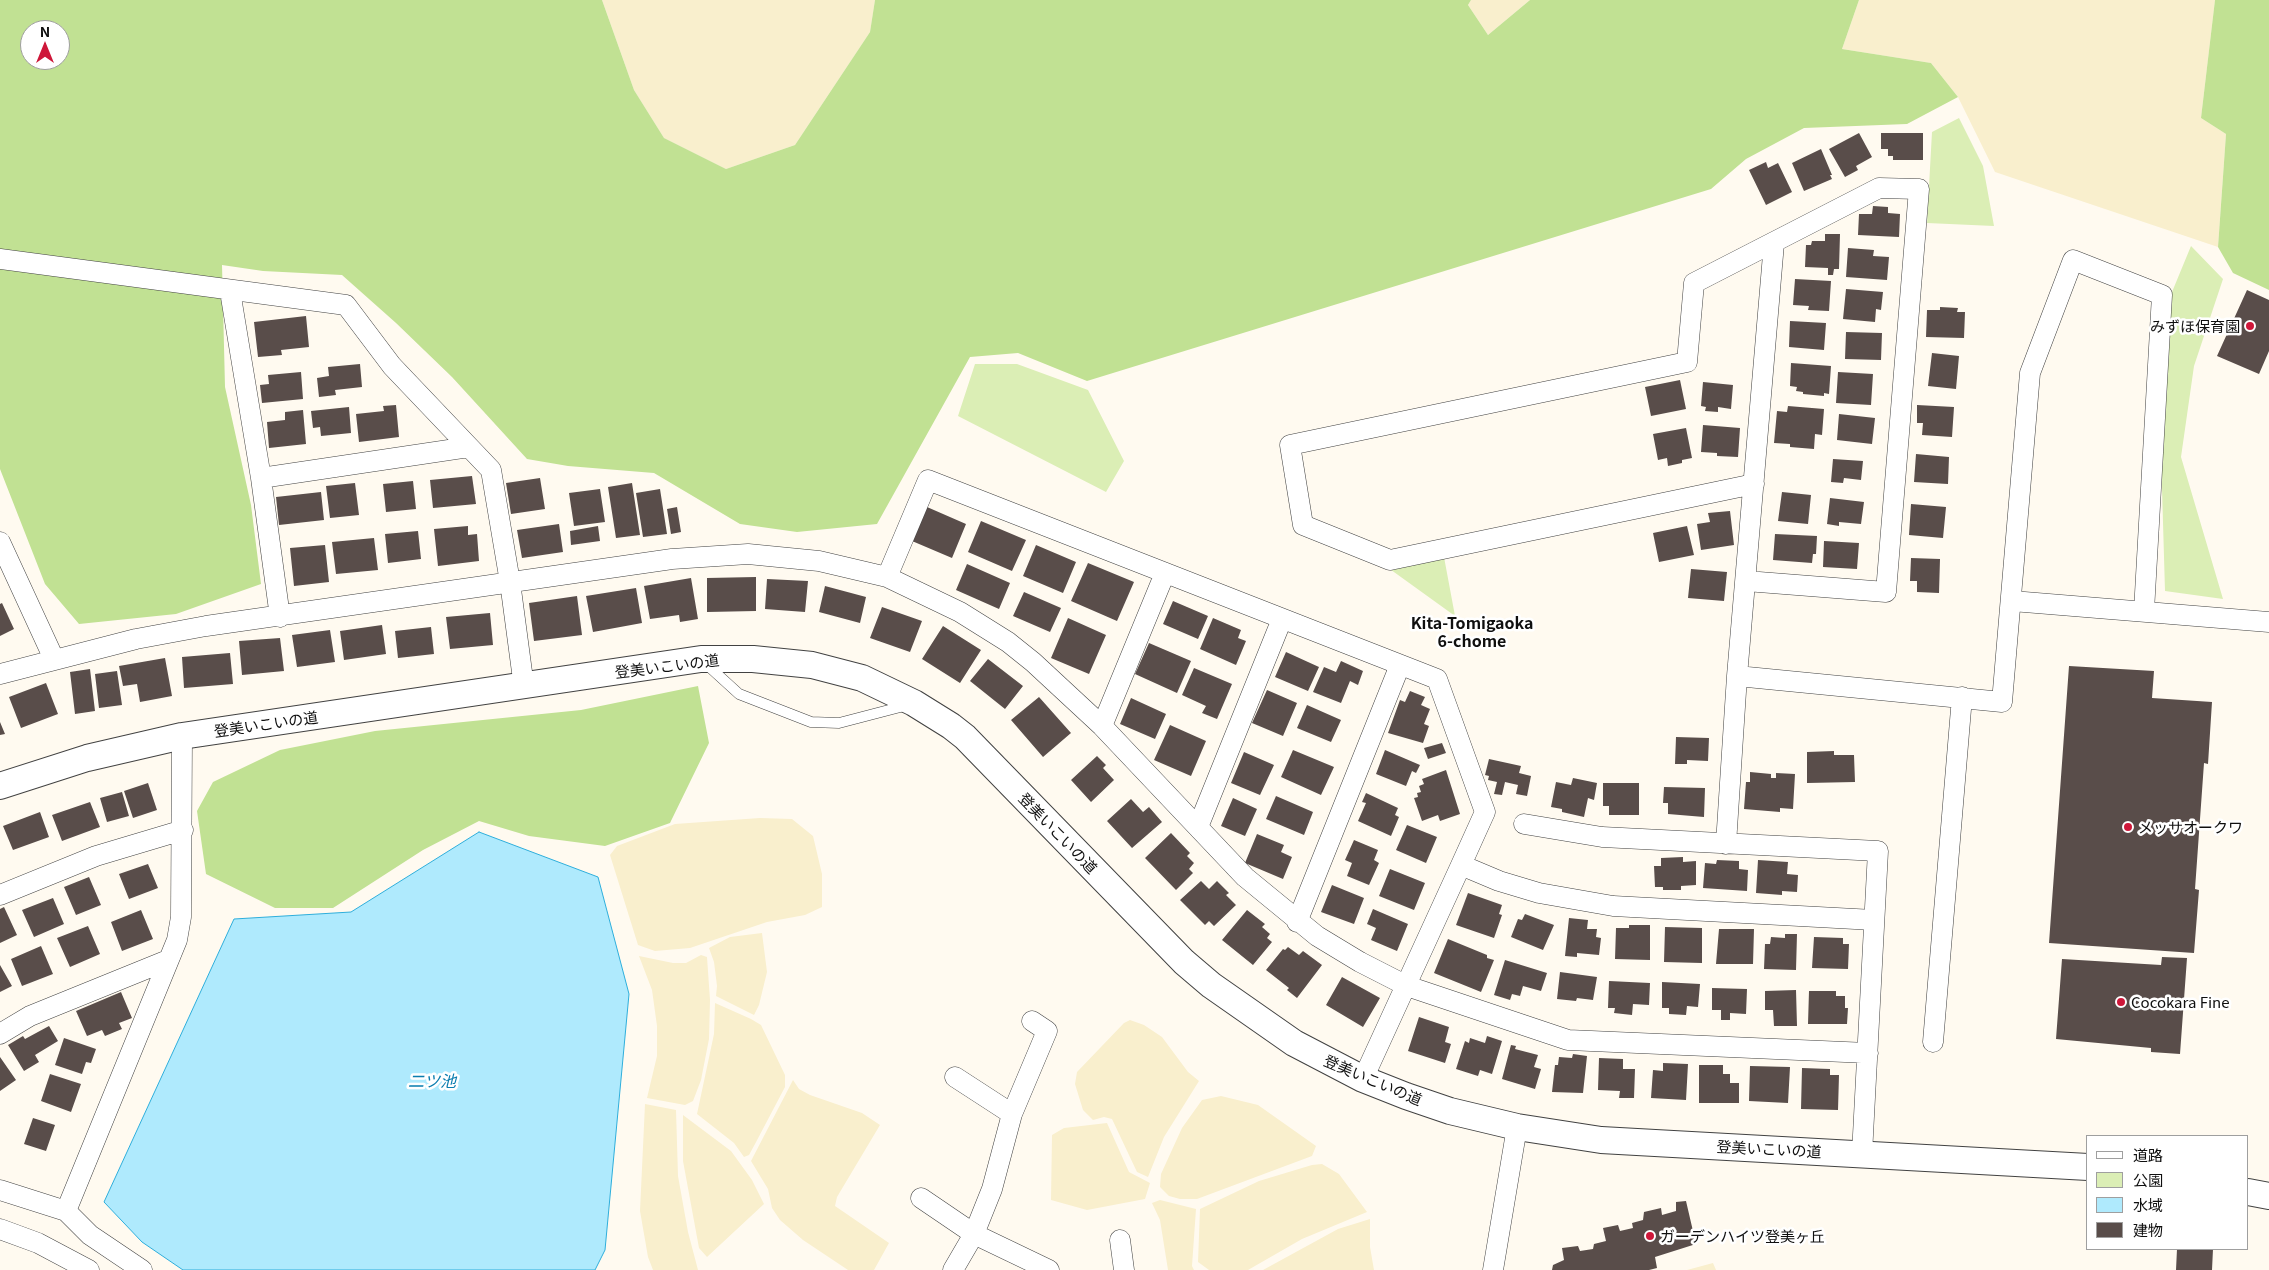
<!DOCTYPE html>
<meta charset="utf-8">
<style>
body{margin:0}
#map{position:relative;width:2269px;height:1270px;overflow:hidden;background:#fffaf0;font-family:Georgia,"Noto Sans JP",serif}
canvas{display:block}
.legend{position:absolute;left:2086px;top:1135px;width:162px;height:115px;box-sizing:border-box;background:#fff;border:1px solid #9f9f9f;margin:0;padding:6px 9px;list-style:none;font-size:15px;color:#0f0f0f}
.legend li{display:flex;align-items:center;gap:10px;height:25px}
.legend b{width:25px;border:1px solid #9f9f9f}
.north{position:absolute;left:20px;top:20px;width:50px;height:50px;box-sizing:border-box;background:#fff;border:1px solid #9f9f9f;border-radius:50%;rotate:0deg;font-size:14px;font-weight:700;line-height:20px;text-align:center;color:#0f0f0f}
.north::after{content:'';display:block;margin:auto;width:18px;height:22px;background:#ce1739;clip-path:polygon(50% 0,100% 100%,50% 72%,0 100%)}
</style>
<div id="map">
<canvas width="2269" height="1270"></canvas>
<ul class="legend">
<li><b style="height:6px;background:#fff"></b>道路</li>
<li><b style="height:14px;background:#dbeeb5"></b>公園</li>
<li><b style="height:14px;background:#afeafd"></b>水域</li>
<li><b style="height:14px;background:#594d4a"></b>建物</li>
</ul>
<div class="north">N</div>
</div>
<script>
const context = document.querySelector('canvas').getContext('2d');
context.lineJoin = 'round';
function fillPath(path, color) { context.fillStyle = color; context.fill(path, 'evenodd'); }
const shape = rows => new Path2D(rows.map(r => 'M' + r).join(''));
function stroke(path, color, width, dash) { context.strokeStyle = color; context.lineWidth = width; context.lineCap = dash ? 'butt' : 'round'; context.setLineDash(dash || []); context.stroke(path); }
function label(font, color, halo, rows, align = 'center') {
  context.font = font + ' Georgia,"Noto Sans JP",serif'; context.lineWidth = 5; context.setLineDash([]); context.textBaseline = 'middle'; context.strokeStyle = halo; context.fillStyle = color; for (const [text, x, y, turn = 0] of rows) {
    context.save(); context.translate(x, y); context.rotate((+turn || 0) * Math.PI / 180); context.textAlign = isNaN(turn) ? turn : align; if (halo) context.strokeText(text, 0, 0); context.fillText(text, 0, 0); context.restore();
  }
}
const farmland = shape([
 [602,0,875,0,870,32,795,145,726,169,664,138,634,90],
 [1471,0,1530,0,1488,35,1468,5],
 [1859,0,2215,0,2201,118,2226,134,2218,247,1995,172,1958,97,1931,63,1842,49],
 [760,818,792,819,813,836,822,874,822,907,805,915,767,922,690,948,655,951,638,945,610,855,617,846,675,824],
 [762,933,767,972,759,1005,754,1015,716,996,717,986,714,962,709,948,730,937],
 [701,955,707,957,710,1000,709,1039,701,1080,693,1101,685,1105,647,1098,657,1056,657,1026,652,990,639,956,673,963,686,963],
 [715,1003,751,1019,761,1025,785,1075,785,1087,755,1144,749,1155,744,1157,734,1143,697,1114,714,1034],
 [1130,1020,1144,1025,1162,1037,1188,1072,1199,1081,1164,1137,1148,1177,1137,1172,1112,1119,1104,1117,1093,1120,1083,1110,1075,1084,1077,1072,1124,1023],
 [793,1080,799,1089,810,1095,862,1113,880,1125,837,1197,835,1206,889,1243,874,1270,848,1270,803,1240,780,1220,772,1208,768,1189,751,1161],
 [1221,1096,1258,1105,1316,1146,1312,1156,1197,1199,1180,1199,1169,1196,1160,1187,1161,1174,1182,1128,1202,1100],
 [645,1104,676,1110,678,1176,688,1232,698,1270,653,1270,648,1257,640,1211],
 [683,1115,731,1151,752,1180,764,1204,707,1257,699,1248,683,1161],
 [1107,1123,1129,1172,1150,1183,1145,1199,1087,1210,1051,1200,1052,1135,1064,1128],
 [1322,1164,1339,1174,1367,1212,1302,1239,1248,1270,1209,1270,1198,1262,1200,1209,1259,1181,1312,1165],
 [1160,1200,1196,1209,1192,1266,1194,1270,1168,1270,1160,1220,1152,1203],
 [1370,1219,1370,1247,1374,1270,1263,1270,1338,1229],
 [1713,1263,1716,1270,1687,1270]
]);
const green = shape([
 [1959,118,1983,166,1994,226,1927,223,1932,132],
 [2191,246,2223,279,2194,366,2181,457,2223,599,2165,591,2161,454,2172,292],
 [975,364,1017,364,1088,390,1124,461,1106,492,958,416],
 [1444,557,1455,616,1387,567]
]);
const forest = shape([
 [0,0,602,0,634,90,664,138,726,169,795,145,870,32,875,0,1471,0,1468,5,1488,35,1530,0,1859,0,1842,49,1931,63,1958,97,1907,124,1804,128,1746,159,1711,189,1087,381,1018,353,970,357,877,524,797,532,740,524,654,473,568,466,527,459,452,377,396,323,342,275,263,271,222,265,225,387,251,505,261,584,176,614,79,624,45,584,0,469],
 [30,30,60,30,60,60,30,60],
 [2215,0,2269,0,2269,290,2233,273,2218,247,2226,134,2201,118],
 [698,686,709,743,670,823,605,846,529,836,479,821,423,850,333,908,275,908,206,874,197,811,213,782,280,750,375,731,581,710]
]);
const water = shape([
 [479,832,598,877,629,994,605,1250,595,1270,183,1270,142,1242,104,1202,234,919,351,912,479,832]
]);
const building = shape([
 [1859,133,1872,157,1856,166,1858,170,1845,177,1829,149],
 [1881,133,1923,133,1923,160,1893,160,1893,156,1888,156,1888,149,1881,149],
 [1821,149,1832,175,1830,175,1832,179,1804,191,1792,163],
 [1766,162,1768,168,1778,163,1792,192,1766,205,1749,170],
 [1873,206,1888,207,1888,213,1900,214,1899,237,1858,235,1859,214,1872,214],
 [1825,234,1840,234,1839,269,1834,269,1833,275,1828,275,1828,268,1805,267,1806,245,1811,245,1812,241,1825,241],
 [1848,248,1874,250,1873,256,1889,257,1887,280,1846,277],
 [1795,279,1831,281,1829,311,1808,310,1809,306,1793,305],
 [1846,289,1883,292,1881,310,1876,309,1875,322,1843,319],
 [2247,290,2269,300,2269,351,2259,374,2217,356],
 [1940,307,1958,308,1957,312,1965,312,1964,338,1926,337,1927,310,1940,310],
 [306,316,309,347,281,350,282,355,258,357,254,322],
 [1790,321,1826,323,1824,350,1789,347],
 [1846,332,1882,333,1881,360,1845,359],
 [1932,353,1959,356,1956,389,1928,386],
 [1791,363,1831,366,1829,394,1824,393,1824,396,1803,394,1803,392,1796,391,1797,387,1790,386],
 [360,364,362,387,335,390,336,395,319,397,317,378,329,376,328,367],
 [301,372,303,399,262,403,260,385,269,384,268,375],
 [1838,372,1873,374,1871,405,1836,403],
 [1680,380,1686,409,1651,416,1645,387],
 [1703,382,1733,385,1731,409,1718,407,1718,412,1705,411,1706,407,1701,406],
 [396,405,399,437,359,442,356,414,384,411,383,406],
 [1917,405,1954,407,1952,437,1922,435,1923,423,1917,423],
 [1788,406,1824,409,1822,435,1815,434,1814,449,1790,447,1790,444,1774,443,1777,411,1787,412],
 [349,407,351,433,321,436,320,427,313,428,311,411],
 [303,410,306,444,269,448,267,422,285,420,285,412],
 [1839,414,1875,418,1872,444,1837,440],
 [1703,425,1740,428,1738,457,1717,456,1717,453,1701,452],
 [1686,428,1692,458,1682,460,1682,463,1668,466,1667,458,1658,460,1653,434],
 [1916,454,1949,457,1948,484,1914,482],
 [1833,459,1863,461,1861,480,1844,478,1843,483,1831,482],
 [472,476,476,504,433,508,430,480],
 [540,478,545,509,511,514,506,483],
 [413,481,416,509,386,512,383,484],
 [355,483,359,515,330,518,326,486],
 [632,483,640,535,616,538,608,487],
 [600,489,605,522,574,526,569,493],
 [660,489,667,534,643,537,636,493],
 [321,492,324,520,279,525,276,497],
 [1782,492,1811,495,1808,524,1778,521],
 [1830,498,1864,502,1861,524,1839,522,1839,526,1827,524],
 [1911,504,1946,507,1943,538,1909,535],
 [677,507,681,532,671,534,667,509],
 [927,507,966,524,952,558,912,541],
 [1730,511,1734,545,1701,550,1697,524,1710,522,1708,513],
 [981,521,1026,540,1012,571,968,552],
 [559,524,563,552,522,558,517,530],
 [468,526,468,535,477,534,479,561,438,566,434,529],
 [598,526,600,541,571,545,570,531],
 [1687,526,1694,555,1659,562,1653,533],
 [418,531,421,559,388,563,385,534],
 [1775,534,1817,536,1816,554,1813,554,1812,563,1773,560],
 [374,538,378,570,336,574,332,542],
 [1824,541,1859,543,1857,569,1823,567],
 [325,545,329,582,294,586,290,548],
 [1036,545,1076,562,1063,593,1023,576],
 [1911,558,1940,559,1939,593,1917,592,1917,581,1910,581],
 [1088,563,1134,582,1117,621,1071,601],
 [967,564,1010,583,999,609,956,590],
 [1691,569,1727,572,1724,601,1688,598],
 [756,577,756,611,707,612,707,578],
 [691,578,698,619,680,622,679,615,650,619,644,586],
 [767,579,808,581,805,612,765,609],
 [825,586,866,597,860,623,819,612],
 [636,588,642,623,593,632,586,596],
 [1024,592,1061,608,1050,632,1013,616],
 [577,596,582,635,534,641,529,603],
 [1173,601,1208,616,1198,639,1163,624],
 [2,603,14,629,0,636,0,604],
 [882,607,922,621,910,652,870,638],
 [490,613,493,645,450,649,446,617],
 [1068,618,1106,635,1089,674,1051,658],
 [1213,618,1241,630,1238,638,1246,641,1236,665,1200,649],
 [382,625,386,654,344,660,340,631],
 [943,626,981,650,960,683,922,659],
 [431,627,434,654,398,658,395,631],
 [330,630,335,662,297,667,292,635],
 [280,638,284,671,242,675,239,641],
 [1149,643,1191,661,1177,693,1135,674],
 [1286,652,1319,667,1308,691,1275,677],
 [230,653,233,684,184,688,182,657],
 [165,658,172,696,140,702,137,684,123,686,119,666],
 [988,659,1023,686,1005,709,970,681],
 [1341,661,1363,671,1358,685,1350,681,1341,703,1313,692,1324,667,1336,672],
 [2069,666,2154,671,2152,698,2212,702,2208,764,2204,763,2195,889,2199,890,2194,953,2049,943],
 [1194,668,1232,684,1217,719,1202,713,1206,706,1182,695],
 [90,669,95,711,75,714,70,672],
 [117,671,122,705,99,708,95,674],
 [46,683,58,714,21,728,9,697],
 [1267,690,1297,703,1283,736,1252,723],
 [1410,691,1425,697,1421,705,1430,709,1424,724,1429,726,1423,743,1388,733,1400,700,1405,702],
 [1039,697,1071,733,1043,757,1011,720],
 [1131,698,1166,714,1155,739,1120,724],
 [1307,705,1341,720,1331,742,1297,728],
 [0,722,5,734,0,735],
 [1170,725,1206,741,1191,776,1154,760],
 [1676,737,1709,738,1708,761,1687,760,1687,764,1675,764],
 [1442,743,1446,753,1428,759,1424,748],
 [1293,750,1334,767,1321,795,1281,777],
 [1385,750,1420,765,1416,773,1412,771,1406,786,1376,774],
 [1834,751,1834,755,1854,755,1855,782,1807,783,1807,752],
 [1244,752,1274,765,1260,795,1231,783],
 [1097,756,1106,765,1103,768,1114,780,1091,802,1071,780],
 [1489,759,1521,766,1519,773,1531,776,1527,796,1516,794,1518,785,1505,782,1502,795,1494,794,1497,782,1488,780,1489,776,1485,775],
 [1446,770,1460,814,1440,821,1438,815,1422,821,1414,798,1418,797,1417,793,1421,792,1419,786,1424,784,1422,779],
 [1750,772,1771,774,1771,778,1776,778,1776,773,1795,774,1793,809,1780,808,1780,812,1744,809,1746,782,1750,782],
 [1573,778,1597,783,1594,800,1588,798,1584,817,1562,812,1562,809,1551,807,1556,782,1571,785],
 [148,783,157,810,133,818,124,791],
 [1603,783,1639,783,1639,815,1609,815,1609,806,1603,806],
 [1664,787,1705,788,1704,817,1668,814,1668,803,1663,803],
 [122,792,129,816,107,822,100,798],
 [1366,793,1398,808,1395,815,1399,817,1391,836,1358,821,1366,803,1362,802],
 [1276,796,1313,812,1304,835,1266,819],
 [1233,798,1257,809,1245,836,1221,826],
 [1131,799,1143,812,1149,807,1162,822,1132,848,1107,821],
 [90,802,100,827,62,841,52,815],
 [40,812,49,837,13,850,3,826],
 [1407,825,1437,837,1426,863,1396,850],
 [1171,833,1190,853,1187,856,1194,863,1189,869,1193,873,1176,890,1145,858],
 [1257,834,1284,845,1281,852,1292,857,1283,879,1245,863],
 [1354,840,1378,850,1374,860,1379,863,1369,885,1347,876,1352,863,1345,860],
 [1683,857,1683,862,1696,861,1696,885,1681,886,1681,890,1663,890,1663,887,1655,887,1654,866,1661,866,1661,858],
 [1717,860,1739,861,1739,869,1748,870,1747,891,1703,888,1705,863,1716,864],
 [1758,860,1788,862,1787,874,1798,875,1797,892,1782,891,1782,895,1756,893],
 [148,864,158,888,129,899,119,874],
 [1390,869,1425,883,1414,910,1379,896],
 [89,877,101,905,76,915,64,887],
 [1201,881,1209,889,1217,881,1229,893,1226,895,1236,905,1214,926,1209,921,1205,925,1180,900],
 [1332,885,1364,898,1354,924,1321,912],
 [1468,893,1502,905,1499,914,1502,915,1494,938,1456,925],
 [53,898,64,924,34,937,22,910],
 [4,907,17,935,0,943,0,909],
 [1373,909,1408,924,1397,951,1371,940,1376,928,1367,924],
 [141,910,153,939,122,951,111,922],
 [1247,910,1265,924,1262,927,1270,934,1267,938,1272,942,1253,965,1222,940],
 [1525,914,1554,925,1543,950,1511,937,1518,919,1522,920],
 [1569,918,1588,920,1587,929,1597,929,1596,937,1601,938,1599,955,1577,953,1577,957,1565,956],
 [1629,925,1650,925,1650,960,1615,959,1616,928,1629,928],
 [88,926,100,954,70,967,57,938],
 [1665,927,1702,928,1702,963,1664,962],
 [1719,929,1754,929,1753,964,1716,964],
 [1785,934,1797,934,1796,970,1764,969,1765,944,1770,944,1771,937,1785,938],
 [1814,937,1843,938,1843,944,1849,944,1848,969,1812,968],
 [1448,939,1487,955,1487,958,1494,960,1481,992,1434,973],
 [41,946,53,974,22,986,11,959],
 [1288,947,1299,955,1303,951,1322,965,1297,998,1287,990,1289,988,1266,970,1283,949,1285,950],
 [2162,957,2187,958,2180,1054,2151,1052,2151,1048,2056,1039,2062,959,2161,965],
 [1505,960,1547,973,1541,991,1523,986,1520,996,1512,994,1510,1000,1494,995],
 [0,965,12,986,0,992],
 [1560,972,1597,977,1593,1000,1577,998,1576,1001,1557,999],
 [1342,977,1380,998,1363,1027,1326,1005],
 [1609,981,1650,983,1649,1005,1633,1004,1632,1015,1614,1013,1615,1008,1608,1008],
 [1662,982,1700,984,1698,1007,1687,1006,1686,1015,1669,1014,1669,1008,1662,1008],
 [1712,988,1747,989,1746,1014,1730,1013,1730,1020,1721,1020,1721,1010,1712,1010],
 [1796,990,1797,1026,1774,1026,1773,1010,1765,1010,1765,991],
 [1809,991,1836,991,1836,996,1845,996,1845,1008,1848,1008,1847,1024,1808,1024],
 [121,992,132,1018,119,1023,122,1029,105,1036,102,1030,87,1036,76,1011],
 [1419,1017,1449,1027,1445,1042,1451,1044,1445,1063,1408,1051],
 [49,1026,58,1041,35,1055,39,1062,24,1071,8,1045,23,1036,25,1039],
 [1487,1036,1502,1041,1492,1074,1480,1070,1478,1076,1456,1069,1465,1041,1469,1043,1470,1038,1485,1043],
 [64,1038,96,1049,91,1063,86,1062,82,1074,55,1065],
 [1511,1045,1516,1046,1515,1049,1538,1055,1534,1067,1541,1069,1535,1089,1502,1079],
 [1573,1054,1587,1056,1583,1093,1552,1092,1555,1065,1558,1065,1559,1057,1572,1058],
 [0,1057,16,1080,0,1091],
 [1599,1058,1623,1059,1623,1069,1635,1069,1634,1098,1619,1098,1620,1091,1598,1090],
 [1663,1063,1688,1064,1686,1100,1651,1098,1653,1070,1663,1071],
 [1699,1065,1723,1065,1723,1074,1730,1074,1730,1083,1739,1083,1739,1103,1699,1103],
 [1750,1066,1790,1067,1788,1103,1749,1101],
 [1802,1068,1830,1069,1830,1075,1839,1075,1838,1110,1801,1109],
 [50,1074,81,1084,71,1112,41,1101],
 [33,1118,55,1125,46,1151,24,1144],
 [1686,1201,1696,1244,1655,1257,1657,1268,1649,1270,1552,1270,1553,1265,1564,1260,1562,1248,1578,1246,1580,1251,1593,1249,1594,1244,1606,1241,1603,1228,1618,1225,1620,1231,1633,1228,1632,1223,1643,1220,1644,1212,1661,1208,1662,1215,1676,1211,1676,1202],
 [2177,1249,2213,1249,2212,1270,2176,1270]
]);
const service = shape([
 [705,663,739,694,811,722,839,723,908,705]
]);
const minor = shape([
 [0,259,346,305,392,366,491,470,510,582,524,687],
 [230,291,261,478,280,617],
 [261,478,469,447],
 [0,542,54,659],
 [887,577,928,480,1437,679,1485,812,1461,865],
 [1746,581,1886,592,1919,189,1879,188,1694,283,1687,362,1290,445,1303,525,1390,560,1754,484],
 [2012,601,2269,622],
 [0,674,136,639,206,626,672,559,748,554,819,561,887,577,960,612,1008,642,1033,662,1102,726,1245,877,1317,936,1360,962,1407,986,1568,1040,1868,1053],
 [1737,676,2002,702,2030,373,2073,260,2162,295,2144,611],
 [1102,726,1165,573],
 [1524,824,1602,837,1878,851,1862,1154],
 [1198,827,1282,619],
 [1726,844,1737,676,1774,243],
 [0,895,96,856,183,830],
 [1297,922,1400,665],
 [0,1034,30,1016,168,960],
 [1933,1042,1962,697],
 [1363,1079,1461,865,1499,881,1539,893,1613,906,1874,920],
 [1012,1114,1047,1031,1032,1021],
 [0,1190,66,1211,90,1235,142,1270],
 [921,1198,974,1234,1049,1270],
 [66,1211,177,940,181,917,182,736],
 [0,1229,38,1243,89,1270],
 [1120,1240,1124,1270],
 [953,1270,974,1234,992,1189,1012,1114,955,1077],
 [1493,1270,1517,1127]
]);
const tertiary = shape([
 [0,786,87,758,182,736,701,659,753,659,812,665,862,678,914,703,951,726,965,737,1184,962,1211,985,1294,1043,1363,1079,1406,1096,1450,1111,1517,1127,1601,1140,2088,1167],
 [2248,1192,2269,1196]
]);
const markers = [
 [2250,326,5,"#ce1739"],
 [2128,827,5,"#ce1739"],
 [2121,1002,5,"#ce1739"],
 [1650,1236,5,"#ce1739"]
];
const poiNames = [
 ["みずほ保育園",2240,326,"right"],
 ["メッサオークワ",2138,827],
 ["Cocokara Fine",2131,1002],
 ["ガーデンハイツ登美ヶ丘",1660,1236]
];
const streetNames = [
 ["登美いこいの道",667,666,-7],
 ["登美いこいの道",266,724,-8],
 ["登美いこいの道",1058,833,46],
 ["登美いこいの道",1373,1080,23],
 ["登美いこいの道",1769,1149,3]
];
const neighbourhoodNames = [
 ["Kita-Tomigaoka",1472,623],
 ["6-chome",1472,641]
];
const waterNames = [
 ["二ツ池",432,1081]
];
fillPath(farmland, '#f9efcd');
fillPath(green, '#dbeeb5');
fillPath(forest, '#c1e193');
fillPath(water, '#afeafd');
stroke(water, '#2eaedb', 1);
fillPath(building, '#594d4a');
stroke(service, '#424242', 11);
stroke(minor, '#424242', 21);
stroke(tertiary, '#424242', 28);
stroke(service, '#fff', 10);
stroke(minor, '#fff', 20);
stroke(tertiary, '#fff', 26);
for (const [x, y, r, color] of markers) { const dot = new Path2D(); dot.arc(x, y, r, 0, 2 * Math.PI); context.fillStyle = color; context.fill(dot); stroke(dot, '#fff', 2); }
label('15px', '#0f0f0f', '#fff', poiNames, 'left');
label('15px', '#0f0f0f', '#fff', streetNames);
label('bold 16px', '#0f0f0f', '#fff', neighbourhoodNames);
label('italic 16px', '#0a7daf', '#fff', waterNames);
</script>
